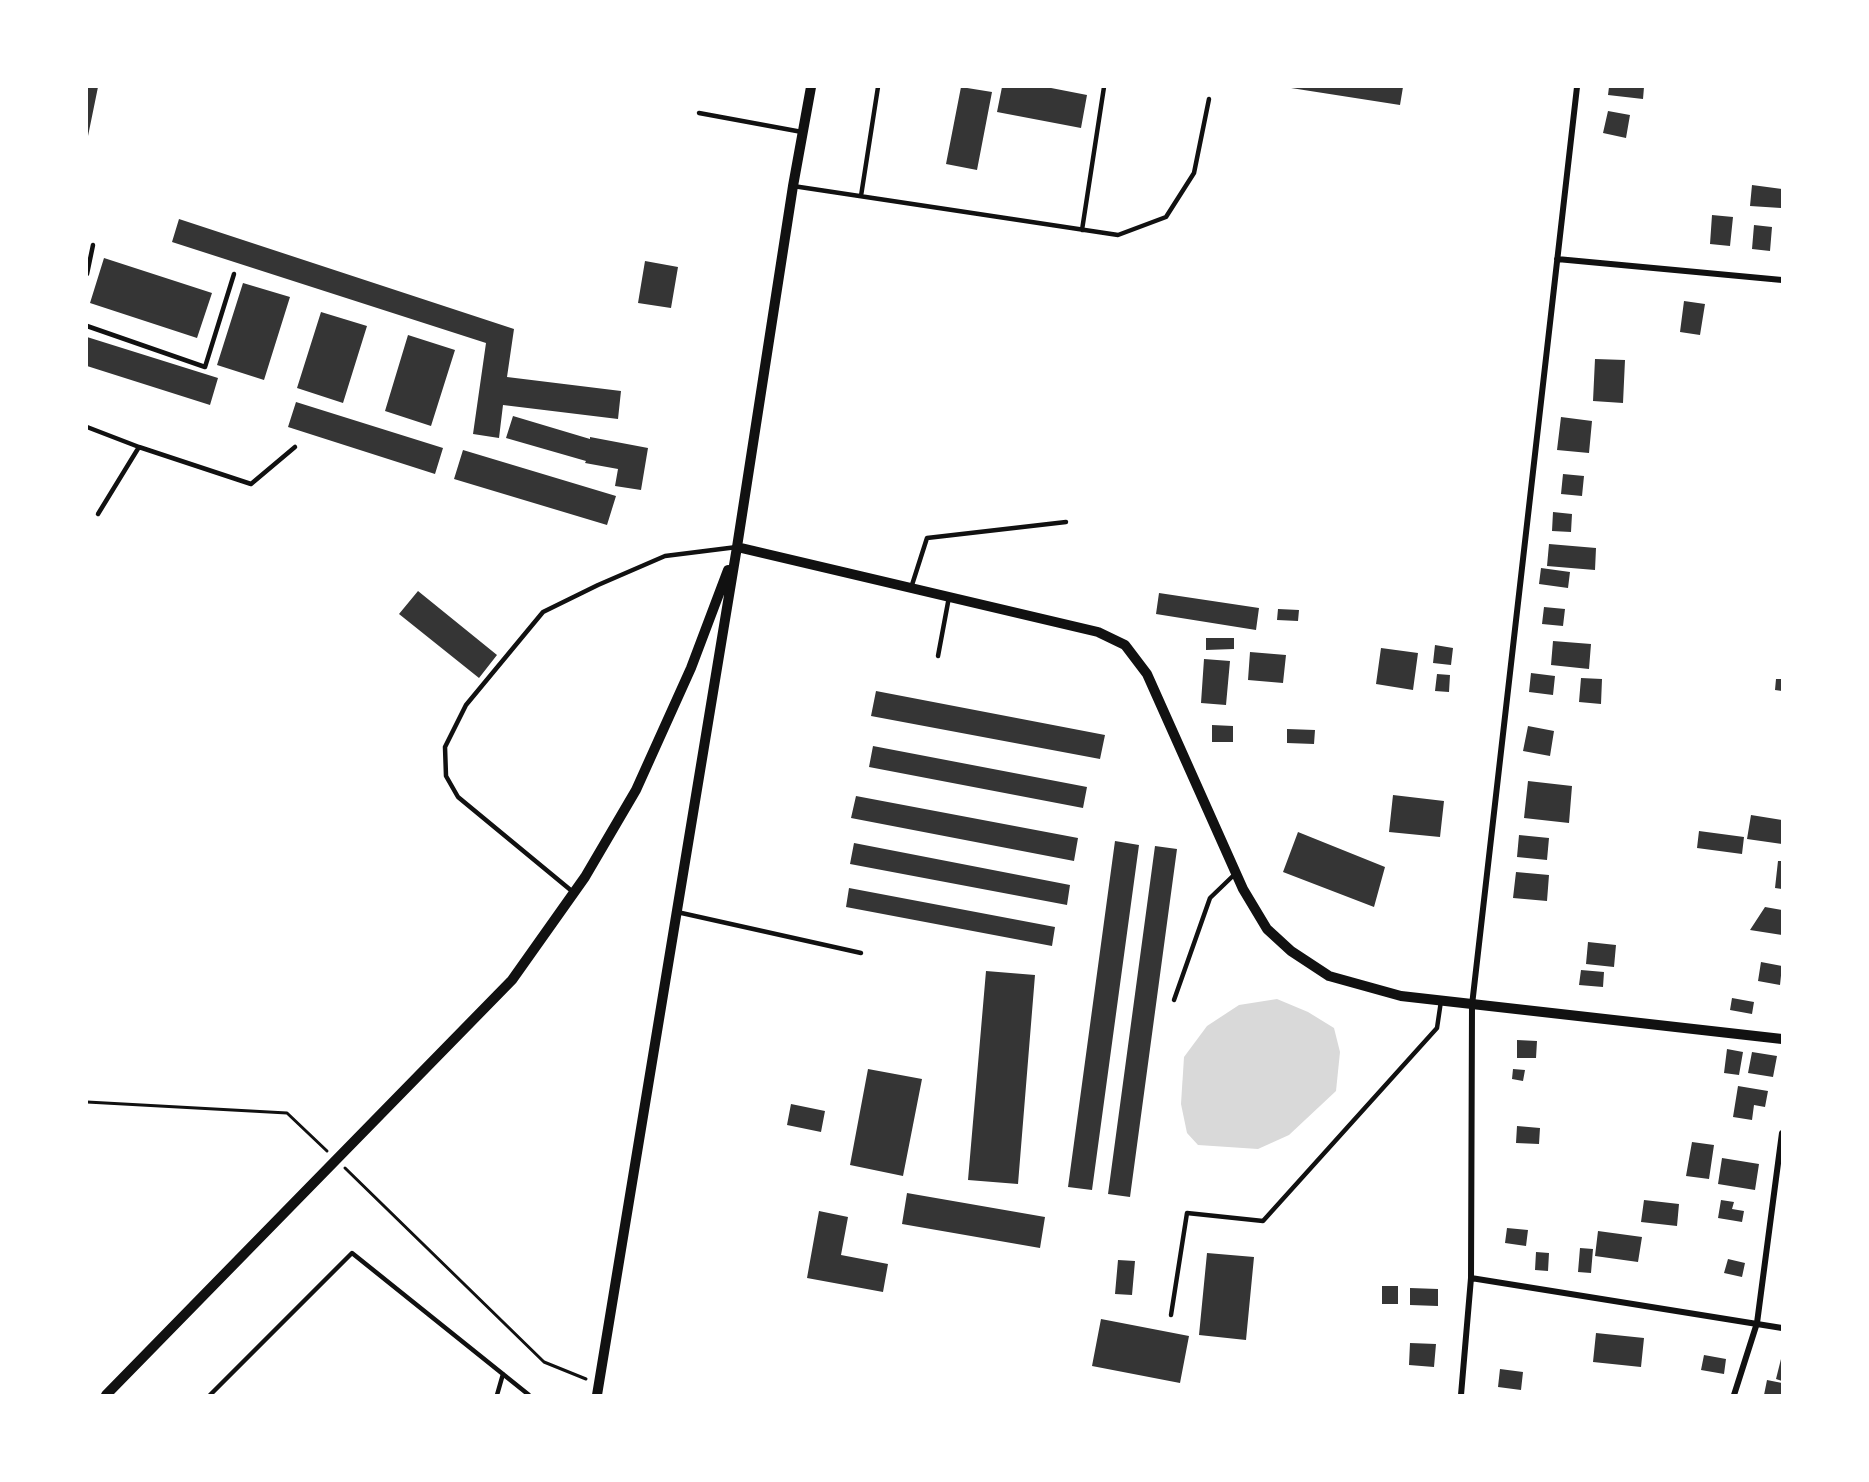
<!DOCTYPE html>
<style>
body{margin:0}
#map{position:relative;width:1869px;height:1482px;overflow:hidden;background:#fff;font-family:"Golos Text",sans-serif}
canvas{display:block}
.frame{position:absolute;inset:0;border:88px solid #fff;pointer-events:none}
</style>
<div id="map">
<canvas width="1869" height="1482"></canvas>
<div class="frame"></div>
</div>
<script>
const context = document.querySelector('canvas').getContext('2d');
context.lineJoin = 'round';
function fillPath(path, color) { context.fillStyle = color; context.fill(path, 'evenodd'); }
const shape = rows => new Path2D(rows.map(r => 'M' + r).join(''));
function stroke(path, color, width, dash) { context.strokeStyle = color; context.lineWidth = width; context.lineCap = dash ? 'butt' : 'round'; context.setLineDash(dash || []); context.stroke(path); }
const water = shape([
 [1277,999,1308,1012,1334,1028,1340,1052,1336,1091,1289,1135,1258,1149,1198,1145,1187,1133,1181,1104,1184,1057,1207,1026,1239,1005]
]);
const building = shape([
 [87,87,98,87,88,136,87,135],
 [961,87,992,92,977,170,946,164],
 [1002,87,1046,87,1087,95,1081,128,997,112],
 [1291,87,1403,87,1400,105,1291,88],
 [1609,87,1644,87,1643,99,1608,95],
 [1608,111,1630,115,1626,138,1603,133],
 [1752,185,1782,189,1781,208,1750,206],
 [1712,215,1733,217,1730,246,1710,244],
 [179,219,514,329,507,377,621,391,618,419,503,405,499,438,473,434,486,343,172,242],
 [1754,225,1772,227,1770,251,1752,249],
 [104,258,212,293,197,338,90,303],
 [645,261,678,267,671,308,638,303],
 [243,283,290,297,264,380,217,365],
 [1684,301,1705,304,1700,335,1680,332],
 [321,312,367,326,343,403,297,388],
 [408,335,455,350,431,426,385,411],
 [87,337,218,378,210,405,87,366],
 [1595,359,1625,360,1623,403,1593,401],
 [296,402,443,448,435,474,288,427],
 [513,416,590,439,590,437,648,448,641,490,615,486,618,469,585,463,586,461,506,438],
 [1561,417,1592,421,1589,453,1557,450],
 [463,450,616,496,607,525,454,479],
 [1563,474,1584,476,1582,496,1561,494],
 [1553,512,1572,514,1571,532,1552,531],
 [1549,544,1596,548,1595,570,1547,566],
 [1541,568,1570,572,1568,588,1539,584],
 [418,591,497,655,479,678,399,614],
 [1159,593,1259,608,1256,630,1156,614],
 [1544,607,1565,609,1563,626,1542,624],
 [1278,609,1299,610,1298,621,1277,620],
 [1206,638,1234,638,1234,649,1206,650],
 [1553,641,1591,644,1589,669,1551,665],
 [1435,645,1453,648,1451,665,1433,663],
 [1381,648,1418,653,1413,690,1376,684],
 [1250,652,1286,655,1283,683,1248,680],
 [1204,659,1230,661,1226,705,1201,703],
 [1531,673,1555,676,1553,695,1529,692],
 [1437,674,1450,675,1449,692,1435,691],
 [1581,678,1602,679,1601,704,1579,702],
 [1776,679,1782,679,1782,691,1775,690],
 [876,691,1105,735,1100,759,871,716],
 [1212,725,1233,726,1233,742,1212,742],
 [1528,726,1554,731,1550,756,1523,751],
 [1287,729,1315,730,1314,744,1287,743],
 [873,746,1087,787,1083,808,869,767],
 [1528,781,1572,786,1569,823,1524,818],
 [1393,795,1444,801,1440,837,1389,832],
 [856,796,1078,838,1074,861,851,818],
 [1751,815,1782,820,1782,844,1747,839],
 [1699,831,1744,837,1742,854,1697,848],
 [1298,832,1385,867,1374,907,1283,872],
 [1519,835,1549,838,1547,860,1517,857],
 [1115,841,1139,845,1092,1190,1068,1187],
 [854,843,1070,885,1067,905,850,864],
 [1155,846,1177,849,1130,1197,1108,1194],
 [1778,861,1782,861,1782,889,1775,888],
 [1516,872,1549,875,1547,901,1513,898],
 [849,888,1055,927,1052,946,846,907],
 [1765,907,1782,910,1782,935,1750,930],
 [1588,942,1616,945,1614,967,1586,964],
 [1761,962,1782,966,1780,985,1758,981],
 [1581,970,1604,972,1603,987,1579,985],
 [986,971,1035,975,1018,1184,968,1180],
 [1732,998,1754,1002,1752,1014,1730,1010],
 [1517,1040,1537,1041,1536,1058,1517,1058],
 [1727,1049,1743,1052,1739,1075,1724,1073],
 [1752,1052,1777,1056,1773,1077,1748,1073],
 [868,1069,922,1079,903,1176,850,1165],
 [1513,1069,1525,1070,1523,1081,1512,1079],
 [1738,1086,1768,1091,1765,1107,1754,1105,1752,1120,1733,1117],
 [791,1104,825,1111,821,1132,787,1125],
 [1517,1126,1540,1128,1539,1144,1516,1143],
 [1692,1142,1714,1145,1709,1179,1686,1176],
 [1722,1158,1759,1164,1755,1190,1718,1184],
 [907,1193,1045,1217,1040,1248,902,1224],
 [1644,1200,1679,1204,1677,1226,1641,1222],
 [1721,1200,1734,1202,1732,1209,1744,1211,1742,1222,1718,1218],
 [819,1211,848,1217,841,1255,888,1264,883,1292,807,1278],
 [1507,1228,1528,1230,1526,1246,1505,1243],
 [1598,1231,1642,1237,1638,1262,1595,1256],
 [1580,1248,1593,1249,1591,1273,1578,1272],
 [1536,1252,1549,1253,1548,1271,1535,1270],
 [1207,1253,1254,1257,1246,1340,1199,1335],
 [1728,1259,1745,1263,1742,1277,1724,1273],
 [1118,1260,1135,1261,1132,1295,1115,1294],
 [1382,1286,1398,1286,1398,1304,1382,1304],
 [1410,1288,1438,1289,1438,1306,1410,1305],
 [1101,1319,1189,1336,1180,1383,1092,1366],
 [1596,1333,1644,1338,1641,1367,1593,1362],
 [1410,1343,1436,1344,1434,1367,1409,1365],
 [1704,1355,1726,1359,1724,1374,1701,1370],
 [1781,1359,1782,1359,1782,1381,1776,1379],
 [1500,1369,1523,1372,1521,1390,1498,1387],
 [1767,1380,1782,1383,1782,1395,1764,1395]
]);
const path = shape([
 [87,1102,287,1113,327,1151],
 [345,1168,544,1362,586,1379]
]);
const service = shape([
 [699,113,802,132],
 [793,186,1118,235,1166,217,1194,173,1209,99],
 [861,196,878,87],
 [1082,230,1104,87],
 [87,274,93,245],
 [87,326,205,367,234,274],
 [87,427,139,447,251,484,295,447],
 [98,514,139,447],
 [911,588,927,538,1066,522],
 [938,656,949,597],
 [573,892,458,797,446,776,445,747,466,705,543,612,598,585,665,556,737,547],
 [677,912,861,953],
 [1174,1000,1210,898,1236,873],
 [1171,1315,1187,1213,1263,1221,1437,1028,1441,1001],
 [210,1395,352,1253,529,1395],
 [497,1395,503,1374]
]);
const minor = shape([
 [1557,259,1782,280],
 [1471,1278,1782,1328],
 [1461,1395,1471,1278,1472,1005,1577,87],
 [1734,1395,1757,1323,1782,1133]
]);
const tertiary = shape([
 [737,547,1098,632,1125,645,1147,674,1243,889,1267,929,1291,951,1329,976,1401,996,1782,1039],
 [106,1395,512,980,585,877,636,790,691,668,728,570],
 [597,1395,737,547,793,186,811,87]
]);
fillPath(water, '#d9d9d9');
fillPath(building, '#353535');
stroke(path, '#111', 3);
stroke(service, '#111', 4.5);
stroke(minor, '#111', 6);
stroke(tertiary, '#111', 10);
</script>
